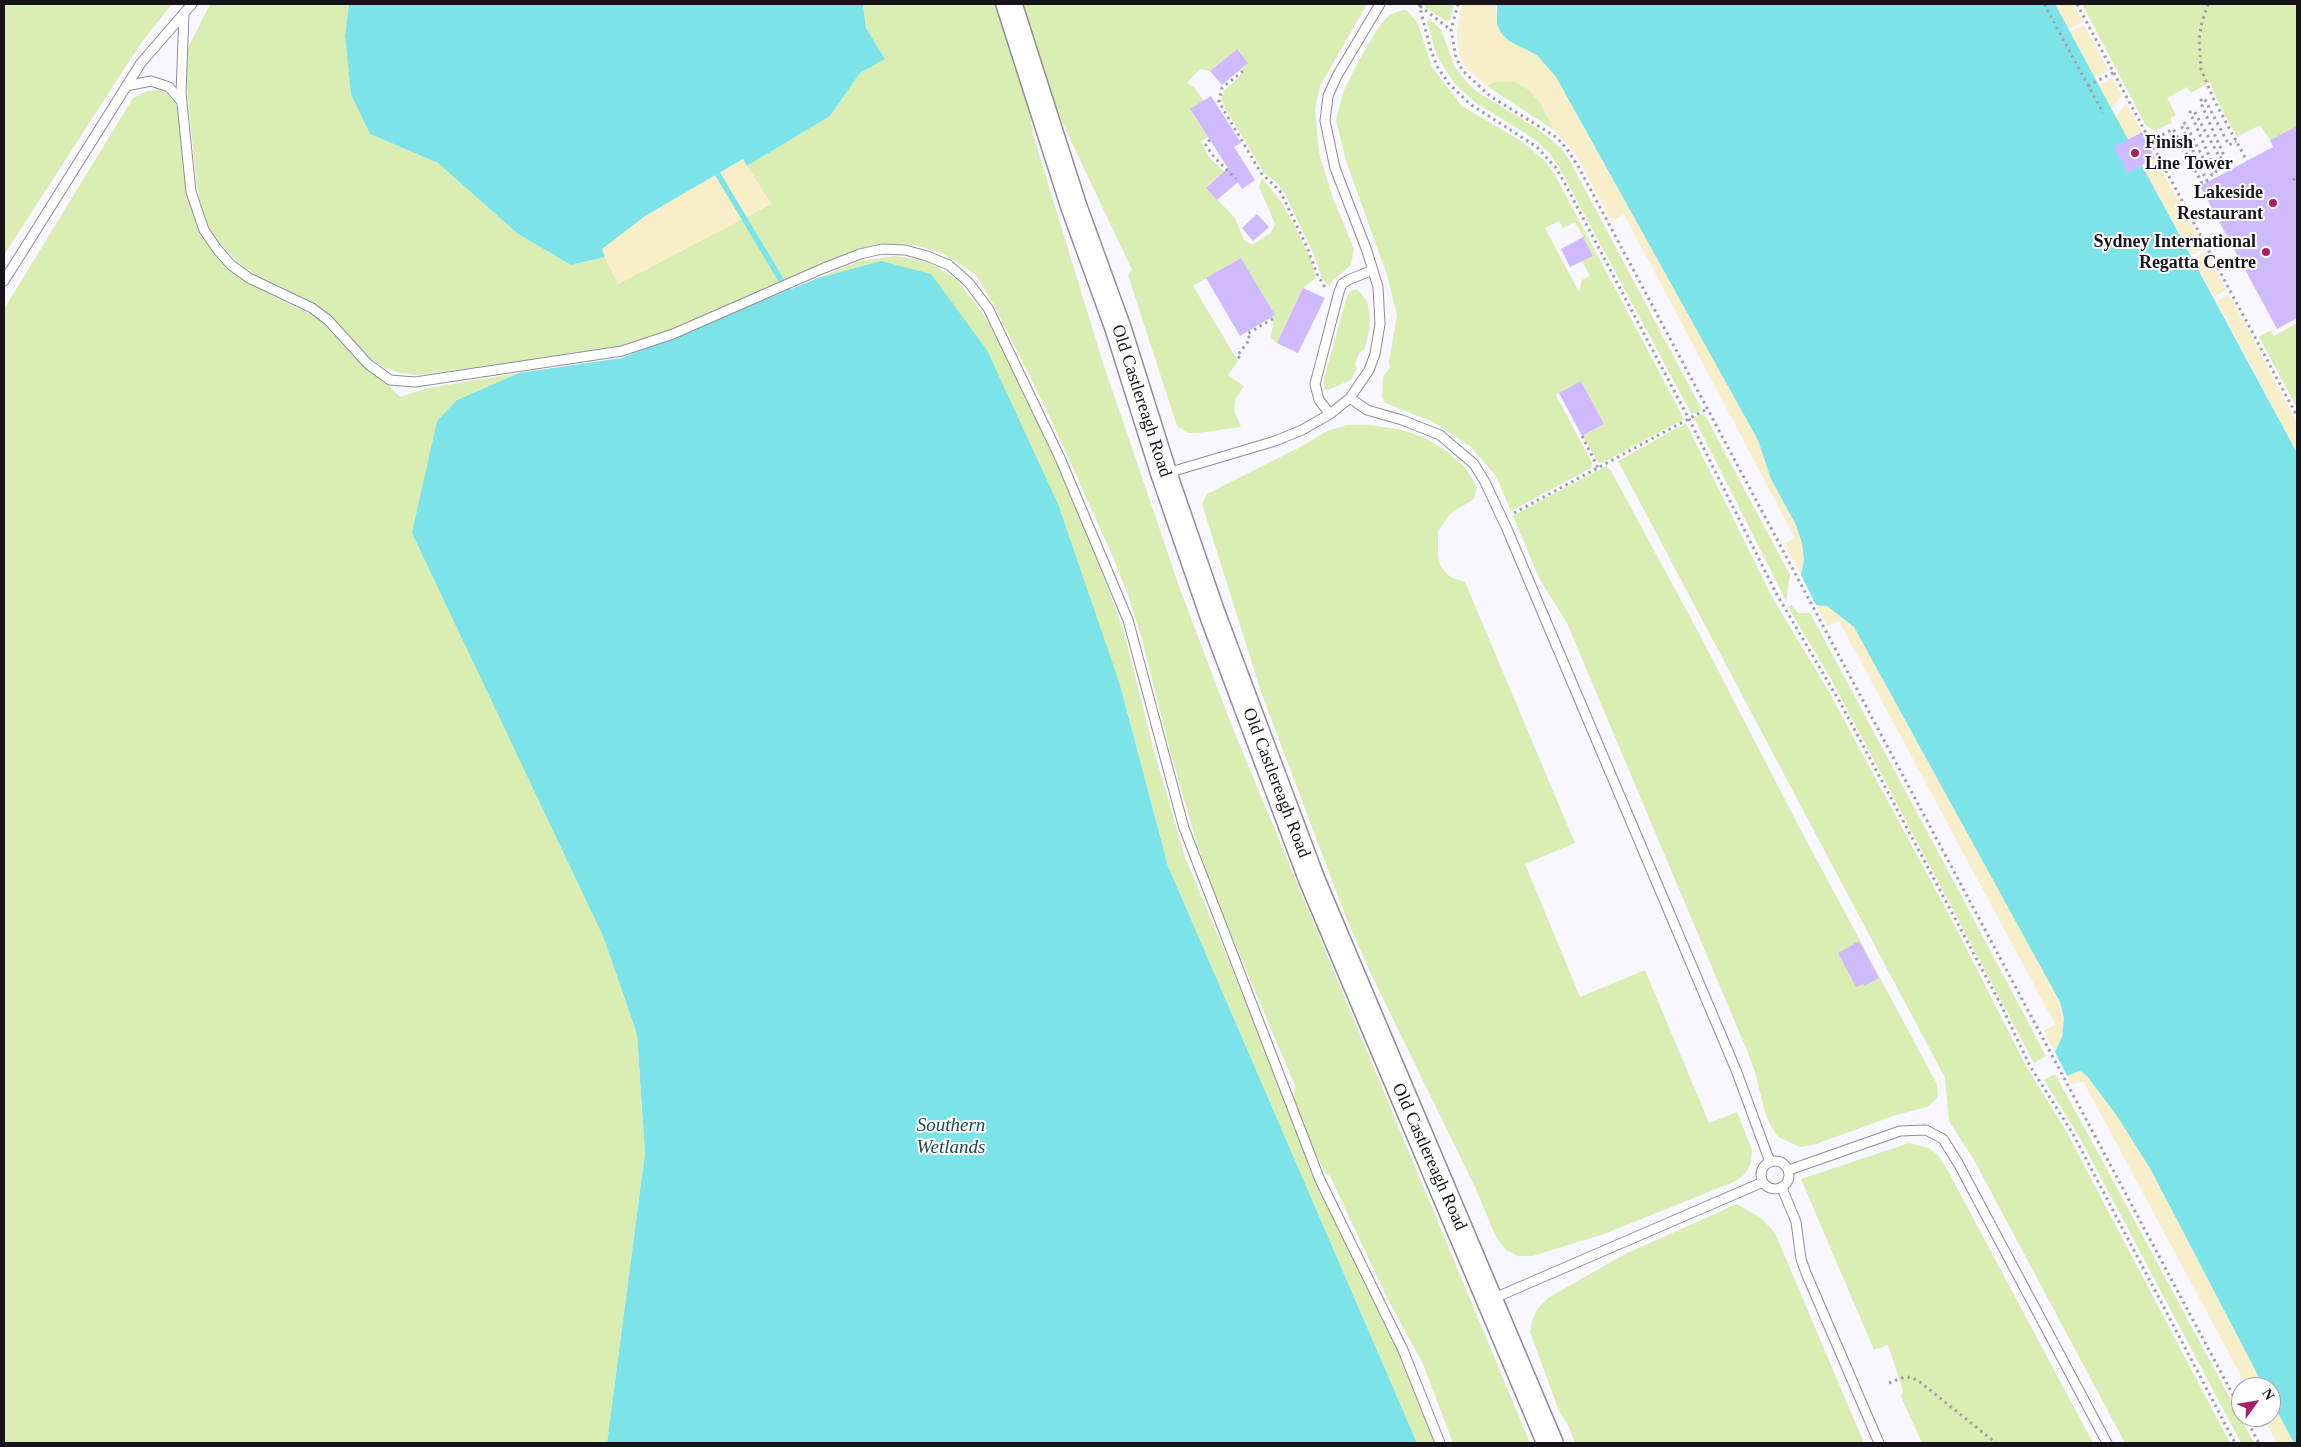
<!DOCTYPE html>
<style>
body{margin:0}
#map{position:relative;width:2301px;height:1447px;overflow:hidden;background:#f8f6fe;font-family:Georgia,serif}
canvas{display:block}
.frame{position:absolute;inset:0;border:5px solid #16141a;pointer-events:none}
.north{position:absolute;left:2231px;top:1377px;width:50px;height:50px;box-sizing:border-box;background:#fff;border:1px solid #a2a1a3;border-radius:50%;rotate:58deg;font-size:14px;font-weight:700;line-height:20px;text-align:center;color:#16141a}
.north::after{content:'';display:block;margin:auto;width:18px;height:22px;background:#a51f69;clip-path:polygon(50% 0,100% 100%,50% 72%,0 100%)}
</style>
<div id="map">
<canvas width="2301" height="1447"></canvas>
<div class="frame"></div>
<div class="north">N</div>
</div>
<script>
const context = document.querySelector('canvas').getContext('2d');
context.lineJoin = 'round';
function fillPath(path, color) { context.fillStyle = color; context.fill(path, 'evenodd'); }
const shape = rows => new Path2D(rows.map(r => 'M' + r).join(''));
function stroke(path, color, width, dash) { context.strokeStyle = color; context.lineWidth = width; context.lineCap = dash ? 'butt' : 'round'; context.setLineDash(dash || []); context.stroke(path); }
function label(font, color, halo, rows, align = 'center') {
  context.font = font + ' Georgia,serif'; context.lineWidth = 4; context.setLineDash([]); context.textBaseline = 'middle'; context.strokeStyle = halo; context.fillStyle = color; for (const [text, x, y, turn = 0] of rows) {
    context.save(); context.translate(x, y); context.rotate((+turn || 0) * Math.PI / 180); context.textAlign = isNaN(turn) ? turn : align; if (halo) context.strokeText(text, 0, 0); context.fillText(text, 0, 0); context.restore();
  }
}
const green = shape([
 [4,4,172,4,141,43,4,255],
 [210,4,349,4,345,36,351,95,370,134,438,163,518,234,571,265,605,257,618,284,771,204,747,166,830,116,860,73,885,59,866,28,863,4,996,4,1005,32,1032,33,1023,4,1367,4,1320,86,1315,109,1319,153,1333,198,1354,249,1351,265,1333,280,1330,287,1322,278,1313,253,1285,194,1277,183,1264,173,1223,104,1221,98,1224,91,1244,72,1242,69,1248,63,1237,49,1210,71,1200,69,1187,83,1194,87,1204,101,1190,110,1208,137,1201,142,1210,158,1235,182,1230,188,1219,176,1206,188,1235,218,1244,240,1252,245,1271,233,1275,224,1259,187,1262,178,1280,200,1293,223,1311,260,1316,278,1303,288,1277,343,1271,338,1274,315,1241,258,1193,286,1238,361,1228,375,1244,386,1235,400,1234,411,1241,427,1198,433,1188,433,1177,426,1128,275,1132,270,1058,113,1049,88,1024,94,1029,108,1033,134,1102,360,1180,589,1231,724,1530,1443,1453,1443,1423,1364,1387,1298,1330,1176,1326,1174,1293,1109,1295,1086,1214,894,1194,834,1168,743,1142,639,1129,598,1113,557,1050,417,995,307,975,274,942,253,915,245,886,244,857,249,686,324,625,346,593,353,418,375,400,373,385,368,361,352,330,315,318,306,258,277,239,263,212,235,204,218,197,188,186,79,188,48],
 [1424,4,1454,4,1450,20,1446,21,1425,7],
 [2082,4,2297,4,2297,126,2270,140,2260,125,2237,137,2216,98,2210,82,2191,93,2187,87,2167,98,2176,115,2170,118,2172,123,2155,130,2151,129,2145,124],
 [1403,10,1408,11,1418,24,1432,67,1462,106,1521,141,1544,160,1554,173,1684,419,1602,463,1598,462,1583,436,1604,424,1581,381,1556,395,1592,463,1591,468,1511,511,1496,476,1470,446,1433,422,1385,403,1382,397,1383,377,1390,368,1389,362,1397,315,1387,275,1346,161,1336,120,1344,90,1359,60,1378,28,1389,15],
 [1559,221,1563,228,1575,222,1593,256,1582,261,1590,276,1582,280,1579,292,1545,228],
 [1429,18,1441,30,1455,67,1463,78,1476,91,1538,129,1562,149,1571,163,1701,408,1699,411,1692,415,1560,169,1548,152,1536,140,1476,103,1454,83,1437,56,1427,22],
 [1494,82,1515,82,1528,89,1541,104,1554,130,1487,86],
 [158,90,167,93,176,104,180,115,188,195,220,258,228,268,274,297,323,320,400,397,428,388,519,373,457,400,603,936,637,1034,645,1153,607,1443,4,1443,4,309,133,98,147,91],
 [896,256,928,262,956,279,986,318,1022,388,1083,521,1124,632,1153,747,1185,857,1328,1198,1397,1348,1436,1443,1417,1443,1168,866,1120,685,881,261,818,278,859,261],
 [1357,289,1367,301,1370,315,1369,330,1365,349,1359,353,1355,364,1357,369,1351,380,1328,390,1325,389,1323,382,1347,296,1350,291],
 [2297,323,2297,408,2259,337,2271,330,2274,336],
 [1700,414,1705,415,1790,575,1786,601,1694,418],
 [1686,423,1772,597,1828,690,1955,926,2026,1066,2065,1129,2230,1443,2125,1443,1974,1160,1949,1121,1945,1078,1618,461],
 [1347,425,1369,425,1398,429,1423,437,1445,450,1463,465,1472,478,1477,487,1474,499,1451,513,1438,531,1438,557,1441,567,1450,577,1465,582,1575,843,1525,864,1580,997,1645,970,1709,1123,1737,1112,1752,1150,1751,1163,1745,1174,1736,1181,1604,1234,1533,1256,1518,1256,1506,1250,1496,1237,1475,1187,1372,976,1347,920,1261,692,1202,504,1207,494,1304,445,1327,431],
 [1606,466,1610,469,1702,639,1797,823,1932,1075,1937,1084,1938,1097,1927,1107,1896,1115,1813,1145,1800,1147,1778,1137,1771,1126,1765,1113,1755,1072,1746,1048,1567,623,1540,580,1513,516],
 [1791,605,1798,613,1810,613,1936,848,2046,1056,2034,1063,1831,679,1788,607],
 [2055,1074,2109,1173,2254,1443,2241,1443,2081,1140,2044,1080],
 [1909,1143,1929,1148,1938,1155,1948,1171,2093,1443,1922,1443,1901,1397,1903,1390,1888,1345,1874,1350,1801,1179],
 [1737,1204,1761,1218,1775,1233,1864,1443,1575,1443,1568,1425,1559,1411,1530,1332,1532,1321,1537,1309,1548,1298,1625,1254]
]);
const sand = shape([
 [1462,4,1497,4,1496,11,1509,41,1537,55,1556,77,1758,440,1771,479,1796,525,1802,543,1804,560,1801,575,1784,544,1795,538,1624,214,1611,221,1577,156,1554,130,1541,104,1528,89,1515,82,1494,82,1487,86,1467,69,1461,59,1458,45,1457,31],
 [2055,4,2073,4,2083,22,2068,29],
 [2084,25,2109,71,2094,78,2070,32],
 [2112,78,2122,95,2111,109,2098,85],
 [2126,104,2142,132,2127,140,2115,117],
 [2155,158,2204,248,2192,255,2141,166],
 [743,159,771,204,618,284,601,249,644,216],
 [2206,252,2226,290,2214,297,2194,259],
 [2229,294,2297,423,2297,453,2217,301],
 [1816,605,1827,605,1854,627,2060,1002,2064,1018,2062,1037,2055,1052,2044,1031,2055,1024,1839,621,1828,626],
 [2080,1071,2087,1076,2117,1116,2151,1170,2264,1387,2247,1387,2083,1081,2072,1085,2067,1076],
 [2271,1400,2294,1443,2277,1443,2263,1417,2271,1417]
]);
const water = shape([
 [349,4,863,4,866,28,885,59,860,73,830,116,747,166,743,159,645,216,602,249,605,257,571,265,518,234,438,163,370,134,351,95,345,36],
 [1497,4,2055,4,2297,453,2297,1443,2294,1443,2271,1400,2271,1387,2264,1387,2151,1170,2117,1116,2087,1076,2080,1071,2067,1076,2055,1052,2062,1037,2064,1018,2060,1002,1854,627,1827,606,1816,605,1801,575,1804,560,1802,543,1796,525,1771,479,1758,440,1556,77,1537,55,1509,41,1501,33,1497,24],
 [881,261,931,274,987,350,1058,504,1120,685,1168,866,1417,1443,607,1443,645,1153,637,1034,603,936,412,533,437,421,457,400,519,373,622,358,818,278]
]);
const stream = shape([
 [717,173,787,290]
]);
const building = shape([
 [1237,49,1248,63,1222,85,1210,71],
 [1211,96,1241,143,1234,147,1255,180,1242,189,1238,182,1217,200,1206,188,1228,168,1190,109],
 [2297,126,2297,318,2277,329,2200,186,2273,147,2270,140],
 [2142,132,2155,158,2128,173,2114,147],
 [1257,214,1269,227,1253,241,1242,228],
 [1583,237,1593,256,1570,267,1561,249],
 [1241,258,1275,315,1240,336,1206,278],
 [1303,288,1325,298,1298,353,1277,343],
 [1581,381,1604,424,1582,436,1559,393],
 [1859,941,1879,978,1864,986,1863,984,1856,987,1838,953]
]);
const path = shape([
 [1419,4,1431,51,1438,68,1449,84,1470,104,1537,147,1556,168,1564,182,1689,419,1776,593,1841,704,2001,1005,2030,1066,2073,1134,2235,1443],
 [1458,4,1451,30,1456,57,1462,70,1490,96,1556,137,1567,149,1578,166,2241,1410],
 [2044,4,2103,113],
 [2077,4,2297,416],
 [2208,4,2202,22,2199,39,2201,69,2214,100,2247,161],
 [1420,6,1451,30],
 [1243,71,1222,88,1219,102,1261,173,1280,191,1307,247,1317,274,1326,289],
 [2088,86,2114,72],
 [1210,140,1205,144,1214,157,1236,179],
 [2151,141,2173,129,2202,183,2207,181,2181,125,2185,123,2212,175,2216,172,2190,112,2194,111,2220,158,2224,156,2200,101,2204,98,2229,145,2236,141],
 [2293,180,2297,177],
 [1240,358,1237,356,1250,339,1247,334,1274,318],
 [1582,436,1598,468],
 [1514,513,1707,409],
 [1889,1383,1902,1378,1911,1377,1920,1382,1996,1443],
 [2245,1417,2259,1443]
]);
const lane = shape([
 [184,13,181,93,191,192,204,230,217,249,231,265,249,278,312,308,328,320,368,364,390,380,415,382,622,351,673,334,824,268,860,254,882,249,905,250,927,256,949,265,969,283,988,308,1060,458,1128,620,1184,828,1320,1180,1403,1350,1440,1443],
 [126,86,151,81,169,87,182,102],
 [4,281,141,63,192,4],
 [1350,398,1367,410,1402,420,1440,435,1474,464,1485,482,1507,529,1736,1070,1770,1162],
 [1330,414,1319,400,1315,384,1339,292,1342,284,1348,280,1373,270],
 [1164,474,1275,441,1302,430,1330,414,1350,398,1369,370,1375,354,1380,324,1378,287,1367,251,1335,168,1325,121,1328,96,1337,76,1380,4],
 '1761 1175a14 14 0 1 1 28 0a14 14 0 1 1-28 0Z',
 [1789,1170,1900,1131,1926,1130,1943,1139,1958,1163,2107,1443],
 [1782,1188,1796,1222,1801,1259,1806,1273,1879,1443],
 [1492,1299,1763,1182]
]);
const secondary = shape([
 [1009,4,1074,207,1118,328,1164,474,1213,616,1312,880,1550,1443]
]);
const markers = [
 [2135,153,5,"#a51f69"],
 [2273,203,5,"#a51f69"],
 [2266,252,5,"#a51f69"]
];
const poiNames = [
 ["Finish",2145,143,"left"],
 ["Line Tower",2145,164,"left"],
 ["Lakeside",2263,193],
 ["Restaurant",2263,214],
 ["Sydney International",2256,242],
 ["Regatta Centre",2256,263]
];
const streetNames = [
 ["Old Castlereagh Road",1141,401,72],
 ["Old Castlereagh Road",1276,783,69],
 ["Old Castlereagh Road",1429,1157,66]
];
const waterNames = [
 ["Southern",951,1126],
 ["Wetlands",951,1148]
];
fillPath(green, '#daeeb3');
fillPath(sand, '#f8eec9');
fillPath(water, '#7ce4e9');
stroke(stream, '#7ce4e9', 5.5);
fillPath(building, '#d0baff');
stroke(lane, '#918d9d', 11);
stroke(secondary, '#918d9d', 28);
stroke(path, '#a2a0a7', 3, [2.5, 4]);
stroke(lane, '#fff', 9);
stroke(secondary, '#fff', 25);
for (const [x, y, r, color] of markers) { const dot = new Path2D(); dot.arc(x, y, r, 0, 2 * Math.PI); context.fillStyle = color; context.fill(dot); stroke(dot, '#fff', 2); }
label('bold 18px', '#16141a', '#fff', poiNames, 'right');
label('18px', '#16141a', '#fff', streetNames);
label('italic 19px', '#1a494c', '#fff', waterNames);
</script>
